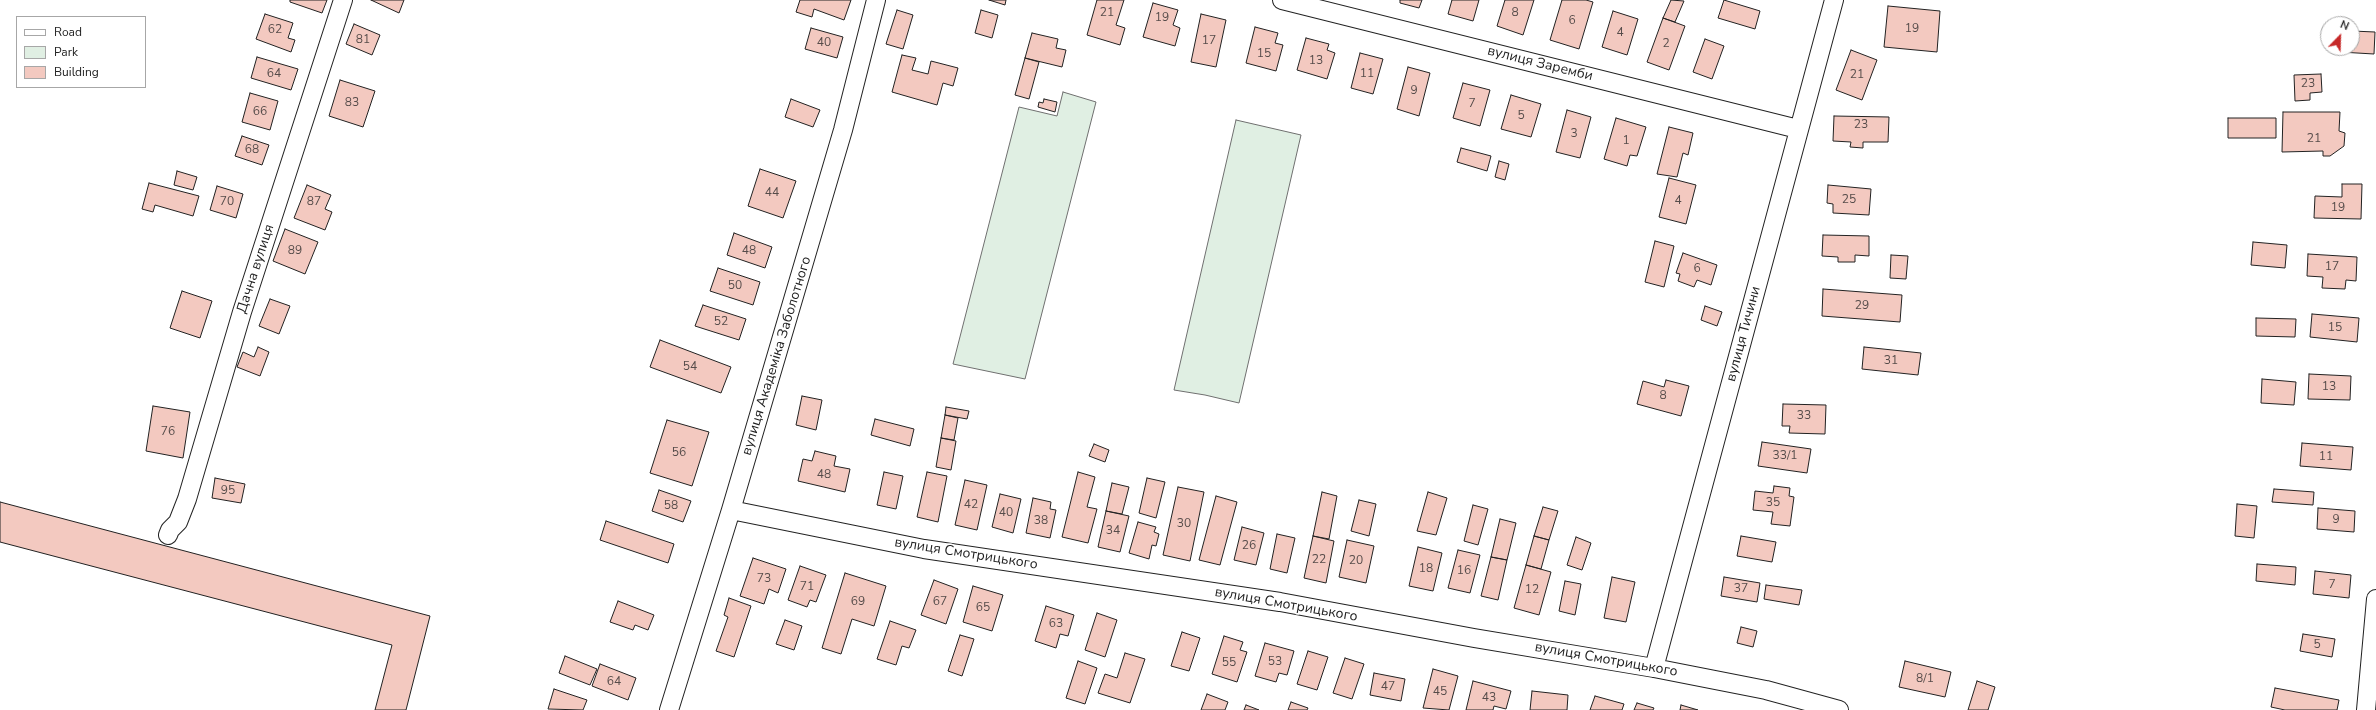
<!DOCTYPE html>
<meta charset="utf-8">
<style>
body{margin:0}
#map{position:relative;width:2376px;height:710px;overflow:hidden;background:#fff;font-family:"Nunito Sans",sans-serif}
canvas{display:block}
.legend{position:absolute;left:16px;top:16px;width:130px;height:72px;box-sizing:border-box;background:#fff;border:1px solid #a7a7a7;margin:0;padding:5px 7px;list-style:none;font-size:12px;color:#222}
.legend li{display:flex;align-items:center;gap:8px;height:20px}
.legend b{width:20px;border:1px solid #a7a7a7}
.north{position:absolute;left:2320px;top:16px;width:40px;height:40px;box-sizing:border-box;background:#fff;border:1px solid #a7a7a7;border-radius:50%;rotate:23deg;font-size:11px;font-weight:700;line-height:16px;text-align:center;color:#222}
.north::after{content:'';display:block;margin:auto;width:14px;height:18px;background:#c62828;clip-path:polygon(50% 0,100% 100%,50% 72%,0 100%)}
</style>
<div id="map">
<canvas width="2376" height="710"></canvas>
<ul class="legend">
<li><b style="height:5px;background:#fff"></b>Road</li>
<li><b style="height:11px;background:#e0efe3"></b>Park</li>
<li><b style="height:11px;background:#f3c9c0"></b>Building</li>
</ul>
<div class="north">N</div>
</div>
<script>
const context = document.querySelector('canvas').getContext('2d');
context.lineJoin = 'round';
function fillPath(path, color) { context.fillStyle = color; context.fill(path, 'evenodd'); }
const shape = rows => new Path2D(rows.map(r => 'M' + r).join(''));
function stroke(path, color, width, dash) { context.strokeStyle = color; context.lineWidth = width; context.lineCap = dash ? 'butt' : 'round'; context.setLineDash(dash || []); context.stroke(path); }
function label(font, color, halo, rows, align = 'center') {
  context.font = font + ' "Nunito Sans",sans-serif'; context.lineWidth = 3; context.setLineDash([]); context.textBaseline = 'middle'; context.strokeStyle = halo; context.fillStyle = color; for (const [text, x, y, turn = 0] of rows) {
    context.save(); context.translate(x, y); context.rotate((+turn || 0) * Math.PI / 180); context.textAlign = isNaN(turn) ? turn : align; if (halo) context.strokeText(text, 0, 0); context.fillText(text, 0, 0); context.restore();
  }
}
const green = shape([
 [1063,92,1096,102,1025,379,953,364,1019,107,1057,116,1063,92],
 [1236,120,1301,135,1239,403,1205,395,1174,390,1236,120]
]);
const building = shape([
 [290,0,327,0,322,13,290,2,290,0],
 [371,0,404,0,399,13,371,0],
 [800,0,851,0,844,20,814,9,812,17,796,12,800,0],
 [989,0,1006,0,1005,5,989,0],
 [1097,0,1124,0,1116,25,1125,28,1120,45,1087,35,1097,0],
 [1400,0,1422,0,1419,8,1400,3,1400,0],
 [1452,0,1479,0,1473,21,1448,14,1452,0],
 [1505,0,1534,0,1523,35,1497,26,1505,0],
 [1562,0,1586,0,1593,2,1579,49,1550,40,1562,0],
 [1671,0,1684,1,1675,22,1663,18,1671,0],
 [1724,0,1760,11,1755,29,1718,18,1724,0],
 [1153,3,1178,10,1173,25,1180,28,1175,46,1143,37,1153,3],
 [1888,6,1940,11,1937,52,1884,47,1888,6],
 [897,10,913,15,903,49,886,44,897,10],
 [981,10,998,15,992,38,975,33,981,10],
 [1613,11,1638,19,1627,55,1602,47,1613,11],
 [265,14,293,23,288,38,295,40,291,52,256,39,265,14],
 [1201,14,1226,20,1216,67,1191,62,1201,14],
 [1663,18,1685,26,1669,70,1647,62,1663,18],
 [354,24,380,35,372,55,346,44,354,24],
 [1255,27,1278,33,1275,43,1283,45,1276,71,1246,63,1255,27],
 [811,28,843,37,837,58,805,49,811,28],
 [2352,31,2375,32,2374,54,2340,52,2340,48,2352,48,2352,31],
 [1032,33,1058,39,1056,48,1066,50,1062,67,1025,58,1032,33],
 [1306,38,1329,44,1327,50,1335,53,1327,79,1297,70,1306,38],
 [1705,39,1724,46,1712,79,1693,72,1705,39],
 [1851,50,1877,60,1862,100,1836,90,1851,50],
 [1360,53,1383,59,1373,94,1351,88,1360,53],
 [902,55,916,58,912,70,928,74,931,61,958,68,953,86,943,83,937,105,892,92,902,55],
 [257,57,298,69,291,90,251,78,257,57],
 [1025,58,1039,62,1029,99,1015,95,1025,58],
 [1408,67,1430,73,1419,116,1397,109,1408,67],
 [2321,74,2322,92,2310,93,2310,100,2295,101,2294,75,2321,74],
 [340,80,375,91,363,127,329,116,340,80],
 [1463,83,1490,90,1480,126,1453,118,1463,83],
 [250,93,278,101,270,130,242,122,250,93],
 [1511,95,1541,104,1531,137,1501,129,1511,95],
 [791,99,820,110,813,127,785,117,791,99],
 [1044,99,1057,102,1055,112,1038,107,1039,102,1043,103,1044,99],
 [1567,110,1591,117,1580,158,1556,152,1567,110],
 [2283,112,2340,112,2339,131,2345,133,2344,146,2330,156,2323,156,2323,151,2282,152,2283,112],
 [1834,116,1889,117,1888,142,1863,142,1863,148,1850,147,1851,142,1833,141,1834,116],
 [1616,118,1646,127,1637,156,1630,155,1627,166,1604,159,1616,118],
 [2228,118,2276,118,2276,138,2228,138,2228,118],
 [1669,127,1693,133,1688,155,1683,153,1677,177,1657,174,1669,127],
 [242,136,269,145,262,165,235,156,242,136],
 [1461,148,1491,156,1487,171,1457,162,1461,148],
 [1499,161,1509,164,1505,180,1495,177,1499,161],
 [760,169,796,181,783,218,748,206,760,169],
 [177,171,197,177,193,190,174,185,177,171],
 [1669,178,1696,185,1686,224,1659,217,1669,178],
 [149,183,199,196,193,216,155,205,153,212,142,209,149,183],
 [2342,184,2362,184,2361,219,2314,218,2315,196,2342,197,2342,184],
 [307,185,331,195,325,209,332,212,325,230,294,218,307,185],
 [1828,185,1871,189,1869,215,1833,213,1833,204,1827,203,1828,185],
 [217,186,243,194,236,218,210,210,217,186],
 [285,229,318,242,305,274,273,261,285,229],
 [734,233,772,247,765,268,727,255,734,233],
 [1823,235,1869,236,1869,256,1855,255,1855,262,1838,262,1838,257,1822,256,1823,235],
 [1655,241,1674,246,1664,287,1645,282,1655,241],
 [2253,242,2287,245,2285,268,2251,265,2253,242],
 [1683,253,1717,265,1711,285,1697,280,1694,287,1678,281,1680,274,1676,273,1683,253],
 [2308,254,2357,257,2356,281,2346,280,2345,289,2322,288,2323,277,2307,276,2308,254],
 [1891,255,1908,256,1906,279,1890,278,1891,255],
 [718,268,760,282,753,305,710,291,718,268],
 [1823,289,1902,295,1900,322,1822,316,1823,289],
 [182,291,212,301,200,338,170,328,182,291],
 [270,299,290,306,279,334,259,326,270,299],
 [703,305,746,319,739,340,695,326,703,305],
 [1705,306,1722,312,1717,326,1701,320,1705,306],
 [2312,314,2359,318,2357,342,2310,337,2312,314],
 [2256,318,2296,319,2295,337,2256,336,2256,318],
 [660,340,731,367,721,393,650,367,660,340],
 [258,347,269,352,260,376,237,367,243,352,254,357,258,347],
 [1864,347,1921,353,1918,375,1862,369,1864,347],
 [2309,374,2351,376,2350,400,2308,399,2309,374],
 [2262,379,2296,382,2294,405,2261,403,2262,379],
 [1666,380,1689,386,1681,416,1637,404,1643,381,1664,387,1666,380],
 [802,396,822,400,816,430,796,425,802,396],
 [1783,404,1826,405,1825,434,1789,433,1790,426,1782,426,1783,404],
 [153,406,190,412,183,458,146,451,153,406],
 [946,407,969,411,967,419,945,415,946,407],
 [945,415,958,418,954,440,941,438,945,415],
 [875,419,914,429,910,446,871,435,875,419],
 [667,420,709,432,692,486,650,473,667,420],
 [941,438,956,441,951,470,936,467,941,438],
 [1762,442,1811,449,1807,473,1758,466,1762,442],
 [2302,443,2353,447,2351,470,2300,466,2302,443],
 [1094,444,1109,450,1105,462,1089,456,1094,444],
 [815,451,836,456,834,466,850,469,845,492,798,481,803,459,812,461,815,451],
 [884,472,903,476,896,509,877,505,884,472],
 [927,472,947,476,938,522,917,517,927,472],
 [1078,472,1095,477,1087,507,1097,509,1088,543,1062,537,1078,472],
 [215,478,245,484,241,503,212,498,215,478],
 [1147,478,1165,482,1156,518,1139,513,1147,478],
 [965,480,987,485,977,530,955,525,965,480],
 [1112,483,1129,487,1122,514,1106,511,1112,483],
 [1774,486,1790,488,1789,496,1794,497,1790,526,1771,524,1773,512,1753,510,1755,491,1773,493,1774,486],
 [1178,487,1204,492,1190,561,1163,555,1178,487],
 [2274,489,2314,492,2313,505,2272,502,2274,489],
 [659,490,691,501,683,522,652,511,659,490],
 [1322,492,1337,496,1329,539,1313,536,1322,492],
 [1428,492,1447,498,1436,535,1417,531,1428,492],
 [1000,494,1021,499,1013,533,992,527,1000,494],
 [1216,496,1237,502,1220,565,1199,560,1216,496],
 [1033,498,1051,502,1050,509,1056,510,1050,538,1026,533,1033,498],
 [1359,500,1376,504,1369,536,1351,531,1359,500],
 [0,502,430,616,406,710,375,710,392,645,0,542,0,502],
 [2237,504,2257,506,2254,538,2235,536,2237,504],
 [1473,505,1488,509,1478,545,1464,541,1473,505],
 [1543,507,1558,511,1549,540,1534,536,1543,507],
 [2318,508,2355,511,2354,532,2317,529,2318,508],
 [1106,511,1129,516,1120,552,1098,547,1106,511],
 [1500,519,1516,523,1507,560,1491,557,1500,519],
 [606,521,674,544,668,563,600,540,606,521],
 [1138,522,1156,527,1154,532,1159,534,1156,546,1152,545,1149,559,1129,553,1138,522],
 [1242,527,1264,533,1256,565,1234,560,1242,527],
 [1277,534,1295,538,1287,573,1270,569,1277,534],
 [1313,536,1334,541,1326,583,1304,578,1313,536],
 [1534,536,1549,540,1541,569,1526,565,1534,536],
 [1741,536,1776,542,1772,562,1737,556,1741,536],
 [1576,537,1591,543,1582,570,1567,565,1576,537],
 [1347,540,1374,546,1366,583,1339,577,1347,540],
 [1418,547,1442,553,1433,591,1409,586,1418,547],
 [1458,550,1480,555,1470,593,1448,588,1458,550],
 [1491,557,1507,560,1498,600,1481,596,1491,557],
 [753,558,786,569,778,593,769,589,764,604,740,596,753,558],
 [2257,564,2296,567,2295,585,2256,581,2257,564],
 [1526,565,1551,572,1539,615,1514,608,1526,565],
 [800,566,826,575,816,602,810,600,807,607,788,600,800,566],
 [2315,571,2351,575,2349,598,2313,594,2315,571],
 [845,573,886,586,874,626,852,619,841,654,822,648,845,573],
 [1612,577,1635,582,1626,622,1604,618,1612,577],
 [1724,577,1760,583,1757,602,1721,596,1724,577],
 [934,580,958,589,946,624,921,615,934,580],
 [1565,581,1581,584,1575,615,1559,611,1565,581],
 [1766,585,1802,590,1799,605,1764,599,1766,585],
 [973,586,1003,595,992,631,963,622,973,586],
 [729,598,751,606,734,657,716,651,728,617,724,615,729,598],
 [618,601,654,615,648,630,635,625,633,630,610,622,618,601],
 [1046,606,1074,615,1068,636,1060,634,1056,648,1035,641,1046,606],
 [1097,613,1117,620,1105,657,1085,650,1097,613],
 [785,620,802,626,794,650,776,644,785,620],
 [890,621,916,630,909,648,902,646,896,665,877,659,890,621],
 [1741,627,1757,631,1753,647,1737,643,1741,627],
 [1182,632,1200,638,1189,671,1171,666,1182,632],
 [2303,634,2335,639,2332,657,2300,651,2303,634],
 [960,635,974,639,962,676,948,671,960,635],
 [1224,636,1243,642,1240,650,1247,652,1237,682,1212,674,1224,636],
 [1265,643,1294,651,1287,675,1279,673,1276,682,1255,676,1265,643],
 [1308,651,1328,657,1317,690,1297,684,1308,651],
 [1125,653,1145,659,1130,703,1098,693,1105,674,1117,678,1125,653],
 [565,656,597,669,590,685,559,673,565,656],
 [1345,658,1364,664,1352,699,1333,693,1345,658],
 [1078,661,1097,668,1085,704,1066,698,1078,661],
 [1905,661,1951,672,1945,697,1899,687,1905,661],
 [600,664,636,678,628,700,592,686,600,664],
 [1433,669,1458,676,1449,710,1423,708,1433,669],
 [1374,673,1405,679,1401,701,1370,695,1374,673],
 [1473,681,1511,691,1506,709,1494,706,1493,710,1466,710,1473,681],
 [1977,681,1995,687,1988,710,1968,710,1977,681],
 [2275,688,2339,700,2337,710,2285,710,2271,707,2275,688],
 [554,689,587,700,583,710,548,709,554,689],
 [1532,691,1568,695,1567,710,1530,710,1532,691],
 [1207,694,1228,702,1225,710,1201,710,1207,694],
 [1595,696,1624,704,1622,710,1590,710,1595,696],
 [1291,702,1308,708,1307,710,1288,710,1291,702],
 [1637,703,1654,708,1653,710,1634,710,1637,703],
 [1246,705,1259,710,1244,710,1246,705],
 [1681,705,1698,710,1680,710,1681,705]
]);
const street = shape([
 [1282,0,1798,129],
 [731,510,924,549,1280,602,1474,638,1654,668,1766,690,1839,710],
 [168,535,170,530,178,522,187,499,242,312,343,0],
 [1654,668,1834,0],
 [669,710,731,510,843,130,876,0],
 [2366,710,2376,599]
]);
const numberNames = [
 ["21",1107,13],
 ["8",1515,13],
 ["19",1162,18],
 ["6",1572,21],
 ["19",1912,29],
 ["62",275,30],
 ["4",1620,33],
 ["81",363,40],
 ["17",1209,41],
 ["40",824,43],
 ["2",1666,44],
 ["15",1264,54],
 ["13",1316,61],
 ["64",274,74],
 ["11",1367,74],
 ["21",1857,75],
 ["23",2308,84],
 ["9",1414,91],
 ["83",352,103],
 ["7",1472,104],
 ["66",260,112],
 ["5",1521,116],
 ["23",1861,125],
 ["3",1574,134],
 ["21",2314,139],
 ["1",1626,141],
 ["68",252,150],
 ["44",772,193],
 ["25",1849,200],
 ["4",1678,201],
 ["70",227,202],
 ["87",314,202],
 ["19",2338,208],
 ["89",295,251],
 ["48",749,251],
 ["17",2332,267],
 ["6",1697,269],
 ["50",735,286],
 ["29",1862,306],
 ["52",721,322],
 ["15",2335,328],
 ["31",1891,361],
 ["54",690,367],
 ["13",2329,387],
 ["8",1663,396],
 ["33",1804,416],
 ["76",168,432],
 ["56",679,453],
 ["33/1",1785,456],
 ["11",2326,457],
 ["48",824,475],
 ["95",228,491],
 ["35",1773,503],
 ["42",971,505],
 ["58",671,506],
 ["40",1006,513],
 ["9",2336,520],
 ["38",1041,521],
 ["30",1184,524],
 ["34",1113,531],
 ["26",1249,546],
 ["22",1319,560],
 ["20",1356,561],
 ["18",1426,569],
 ["16",1464,571],
 ["73",764,579],
 ["7",2332,585],
 ["71",807,587],
 ["37",1741,589],
 ["12",1532,590],
 ["69",858,602],
 ["67",940,602],
 ["65",983,608],
 ["63",1056,624],
 ["5",2317,645],
 ["53",1275,662],
 ["55",1229,663],
 ["8/1",1925,679],
 ["64",614,682],
 ["47",1388,687],
 ["45",1440,692],
 ["43",1489,698]
];
const streetNames = [
 ["вулиця Заремби",1540,64,14],
 ["Дачна вулиця",256,269,-72],
 ["вулиця Тичини",1744,334,-75],
 ["вулиця Академіка Заболотного",777,356,-73],
 ["вулиця Смотрицького",966,554,9],
 ["вулиця Смотрицького",1286,605,10],
 ["вулиця Смотрицького",1606,660,10]
];
fillPath(green, '#e0efe3');
stroke(green, '#6f6f6f', 1);
fillPath(building, '#f3c9c0');
stroke(building, '#222', 1);
stroke(street, '#222', 20);
stroke(street, '#fff', 18);
label('12px', '#564c4a', null, numberNames);
label('14px', '#222', '#fff', streetNames);
</script>
